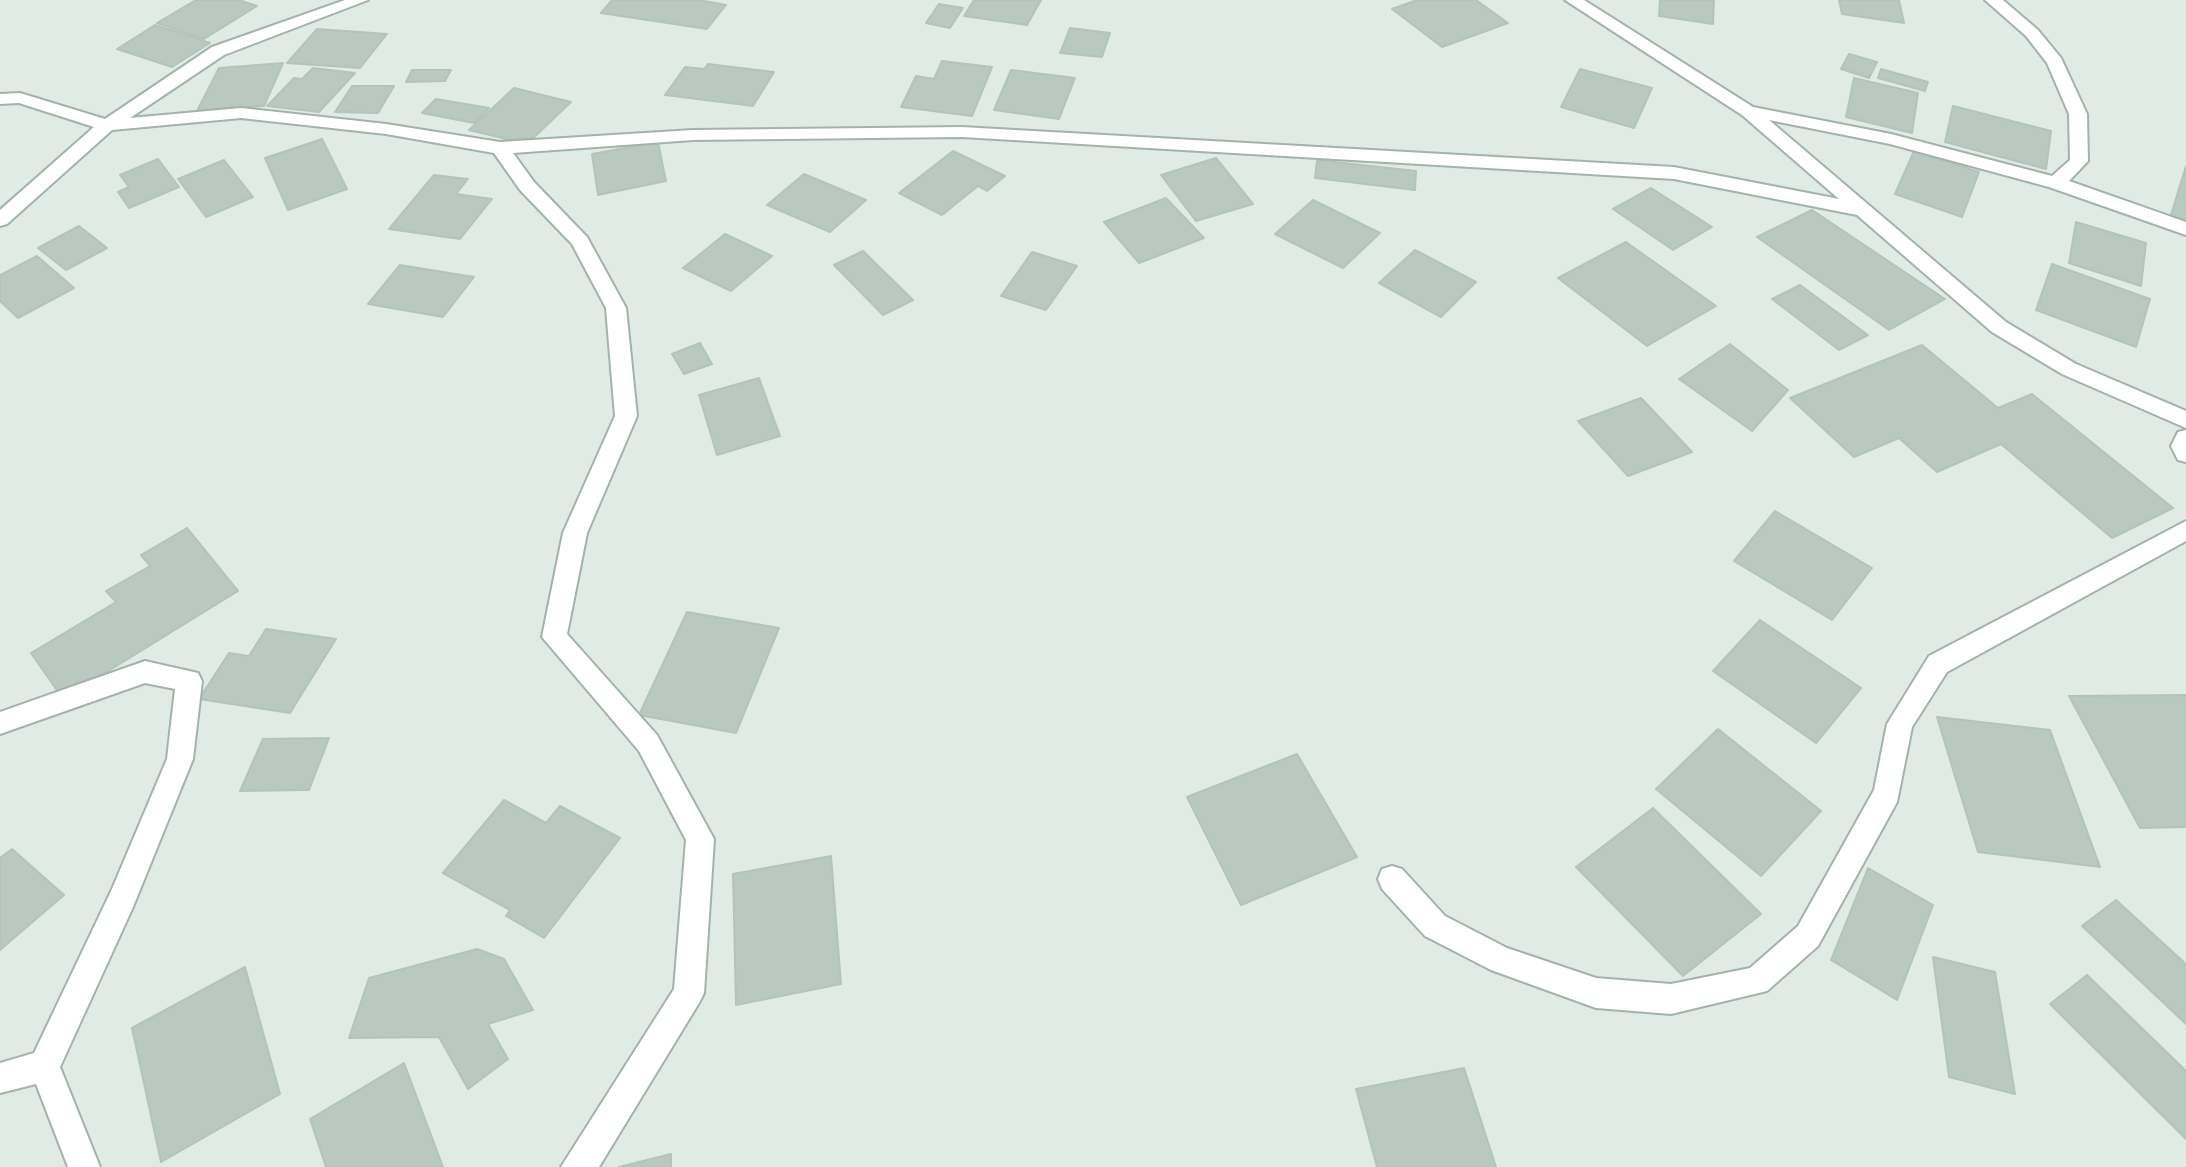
<!DOCTYPE html>
<style>
body{margin:0}
canvas{display:block;background:#e0ebe5}
</style>
<canvas width="2186" height="1167"></canvas>
<script>
const context = document.querySelector('canvas').getContext('2d');
context.lineJoin = 'round';
function fillPath(path, color) { context.fillStyle = color; context.fill(path, 'evenodd'); }
const shape = rows => new Path2D(rows.map(r => 'M' + r).join(''));
function stroke(path, color, width, dash) { context.strokeStyle = color; context.lineWidth = width; context.lineCap = dash ? 'butt' : 'round'; context.setLineDash(dash || []); context.stroke(path); }
const building = shape([
 [196,0,239,0,257,6,204,39,157,23,196,0],
 [612,0,699,0,726,5,707,29,601,13,612,0],
 [974,0,1041,0,1027,25,964,16,974,0],
 [1417,0,1476,0,1508,23,1442,47,1392,9,1417,0],
 [1660,0,1714,0,1713,24,1659,16,1660,0],
 [1839,0,1899,0,1904,23,1842,14,1839,0],
 [939,4,963,8,950,28,926,23,939,4],
 [155,25,210,43,172,67,117,49,155,25],
 [1070,28,1110,33,1102,57,1060,53,1070,28],
 [317,29,387,34,360,68,287,63,317,29],
 [1849,54,1877,62,1869,78,1841,69,1849,54],
 [942,61,992,67,972,116,901,107,916,76,934,79,942,61],
 [283,63,264,106,197,111,219,68,283,63],
 [708,64,774,72,753,106,665,95,685,67,704,69,708,64],
 [313,68,355,73,319,112,267,106,294,78,302,79,313,68],
 [1580,69,1652,88,1634,128,1561,107,1580,69],
 [1881,69,1928,82,1925,91,1878,78,1881,69],
 [412,70,451,70,445,81,406,82,412,70],
 [1011,70,1075,78,1059,119,994,110,1011,70],
 [1854,78,1918,93,1912,133,1846,117,1854,78],
 [352,86,394,86,378,113,335,112,352,86],
 [514,88,571,102,527,144,469,130,514,88],
 [436,99,489,108,474,123,422,113,436,99],
 [1953,106,2051,131,2046,169,1945,142,1953,106],
 [322,139,347,189,288,210,265,158,322,139],
 [658,142,666,181,598,195,592,154,658,142],
 [953,151,1005,176,987,191,978,186,942,215,899,193,953,151],
 [1914,151,1979,172,1962,217,1895,194,1914,151],
 [1216,158,1253,204,1196,221,1161,175,1216,158],
 [158,159,179,187,129,208,118,192,129,187,120,175,158,159],
 [224,160,253,197,206,217,178,179,224,160],
 [1317,160,1416,171,1415,190,1315,178,1317,160],
 [2186,166,2186,223,2170,218,2186,166],
 [804,174,866,200,830,232,767,205,804,174],
 [434,175,468,179,456,194,492,199,460,239,389,229,434,175],
 [1651,188,1712,227,1673,250,1613,209,1651,188],
 [1166,198,1204,238,1139,263,1104,222,1166,198],
 [1313,200,1380,233,1343,268,1275,234,1313,200],
 [1812,210,1945,299,1889,330,1757,237,1812,210],
 [2076,222,2146,243,2141,286,2069,263,2076,222],
 [79,226,107,248,66,270,38,248,79,226],
 [725,234,772,256,731,291,683,268,725,234],
 [1626,242,1716,306,1647,346,1558,278,1626,242],
 [1415,250,1476,282,1441,317,1379,283,1415,250],
 [863,251,913,300,883,315,834,265,863,251],
 [1032,252,1077,266,1046,310,1001,296,1032,252],
 [37,256,74,288,18,318,0,301,0,275,37,256],
 [2052,264,2150,299,2136,347,2036,310,2052,264],
 [400,265,474,277,443,317,368,304,400,265],
 [1800,285,1868,335,1839,350,1772,299,1800,285],
 [700,343,712,364,684,374,672,354,700,343],
 [1730,344,1788,390,1752,431,1679,379,1730,344],
 [1922,345,1998,408,2032,394,2173,508,2112,538,2001,444,1937,472,1899,438,1854,457,1790,398,1922,345],
 [759,378,780,436,717,455,699,395,759,378],
 [1641,398,1692,452,1628,476,1578,421,1641,398],
 [1775,511,1872,568,1832,620,1734,561,1775,511],
 [187,528,238,591,63,699,31,653,116,602,106,591,150,566,141,555,187,528],
 [687,612,779,628,736,733,639,715,687,612],
 [1760,620,1861,688,1816,743,1713,671,1760,620],
 [266,629,336,639,290,713,199,699,229,653,249,656,266,629],
 [2186,695,2186,827,2140,828,2069,696,2186,695],
 [1937,717,2050,730,2100,867,1978,852,1937,717],
 [1718,729,1821,811,1761,876,1656,789,1718,729],
 [329,738,309,790,240,791,263,739,329,738],
 [1297,754,1357,857,1241,905,1187,797,1297,754],
 [504,800,546,823,560,806,620,838,544,938,506,916,510,910,443,873,504,800],
 [1653,808,1761,914,1683,976,1576,867,1653,808],
 [12,849,64,895,0,950,0,858,12,849],
 [831,856,841,984,736,1005,733,874,831,856],
 [1868,868,1933,905,1897,1000,1831,960,1868,868],
 [2116,900,2186,964,2186,1024,2082,926,2116,900],
 [477,949,504,959,533,1010,488,1024,508,1059,468,1089,439,1037,349,1038,369,978,477,949],
 [1933,957,1995,972,2015,1094,1949,1077,1933,957],
 [245,967,280,1094,161,1162,132,1028,245,967],
 [2087,975,2186,1071,2186,1139,2050,1004,2087,975],
 [404,1063,443,1167,326,1167,310,1119,404,1063],
 [1464,1068,1496,1167,1377,1167,1356,1089,1464,1068],
 [671,1154,671,1167,619,1167,671,1154]
]);
const minor = shape([
 [345,0,368,0,224,55,130,118,241,108,386,124,500,142,693,130,962,127,1674,167,1839,199,1742,115,1565,0,1584,0,1753,107,1891,134,2052,176,2070,160,2069,114,2047,63,2026,36,1985,0,2003,0,2038,30,2061,58,2087,114,2088,161,2069,181,2186,222,2186,235,2049,187,1890,144,1769,120,2006,322,2076,364,2186,411,2186,428,2062,374,1992,332,1857,215,1674,179,962,137,693,140,513,153,534,182,587,237,626,308,637,416,587,533,567,634,657,735,714,839,704,993,699,1003,599,1167,561,1167,674,989,686,840,639,751,542,637,563,533,615,416,606,308,572,244,520,190,494,153,386,134,241,118,112,130,7,224,0,226,0,210,94,127,19,103,0,104,0,94,20,93,105,119,212,47,345,0],
 [2186,430,2186,462,2178,460,2171,446,2178,432,2186,430],
 [2186,521,2186,541,1947,672,1912,727,1897,802,1818,946,1767,991,1671,1014,1596,1008,1491,970,1425,936,1382,889,1378,879,1382,869,1392,866,1402,869,1445,916,1507,948,1596,978,1671,984,1750,968,1798,926,1874,790,1887,724,1929,656,2186,521],
 [145,661,198,673,202,681,193,759,133,907,60,1067,100,1167,68,1167,36,1084,0,1093,0,1063,34,1053,112,889,167,759,175,689,145,683,0,734,0,712,145,661]
]);
fillPath(building, '#b9c8c0');
stroke(building, '#b3c4bb', 2);
stroke(minor, '#a3b3ab', 4);
fillPath(minor, '#fff');
</script>
